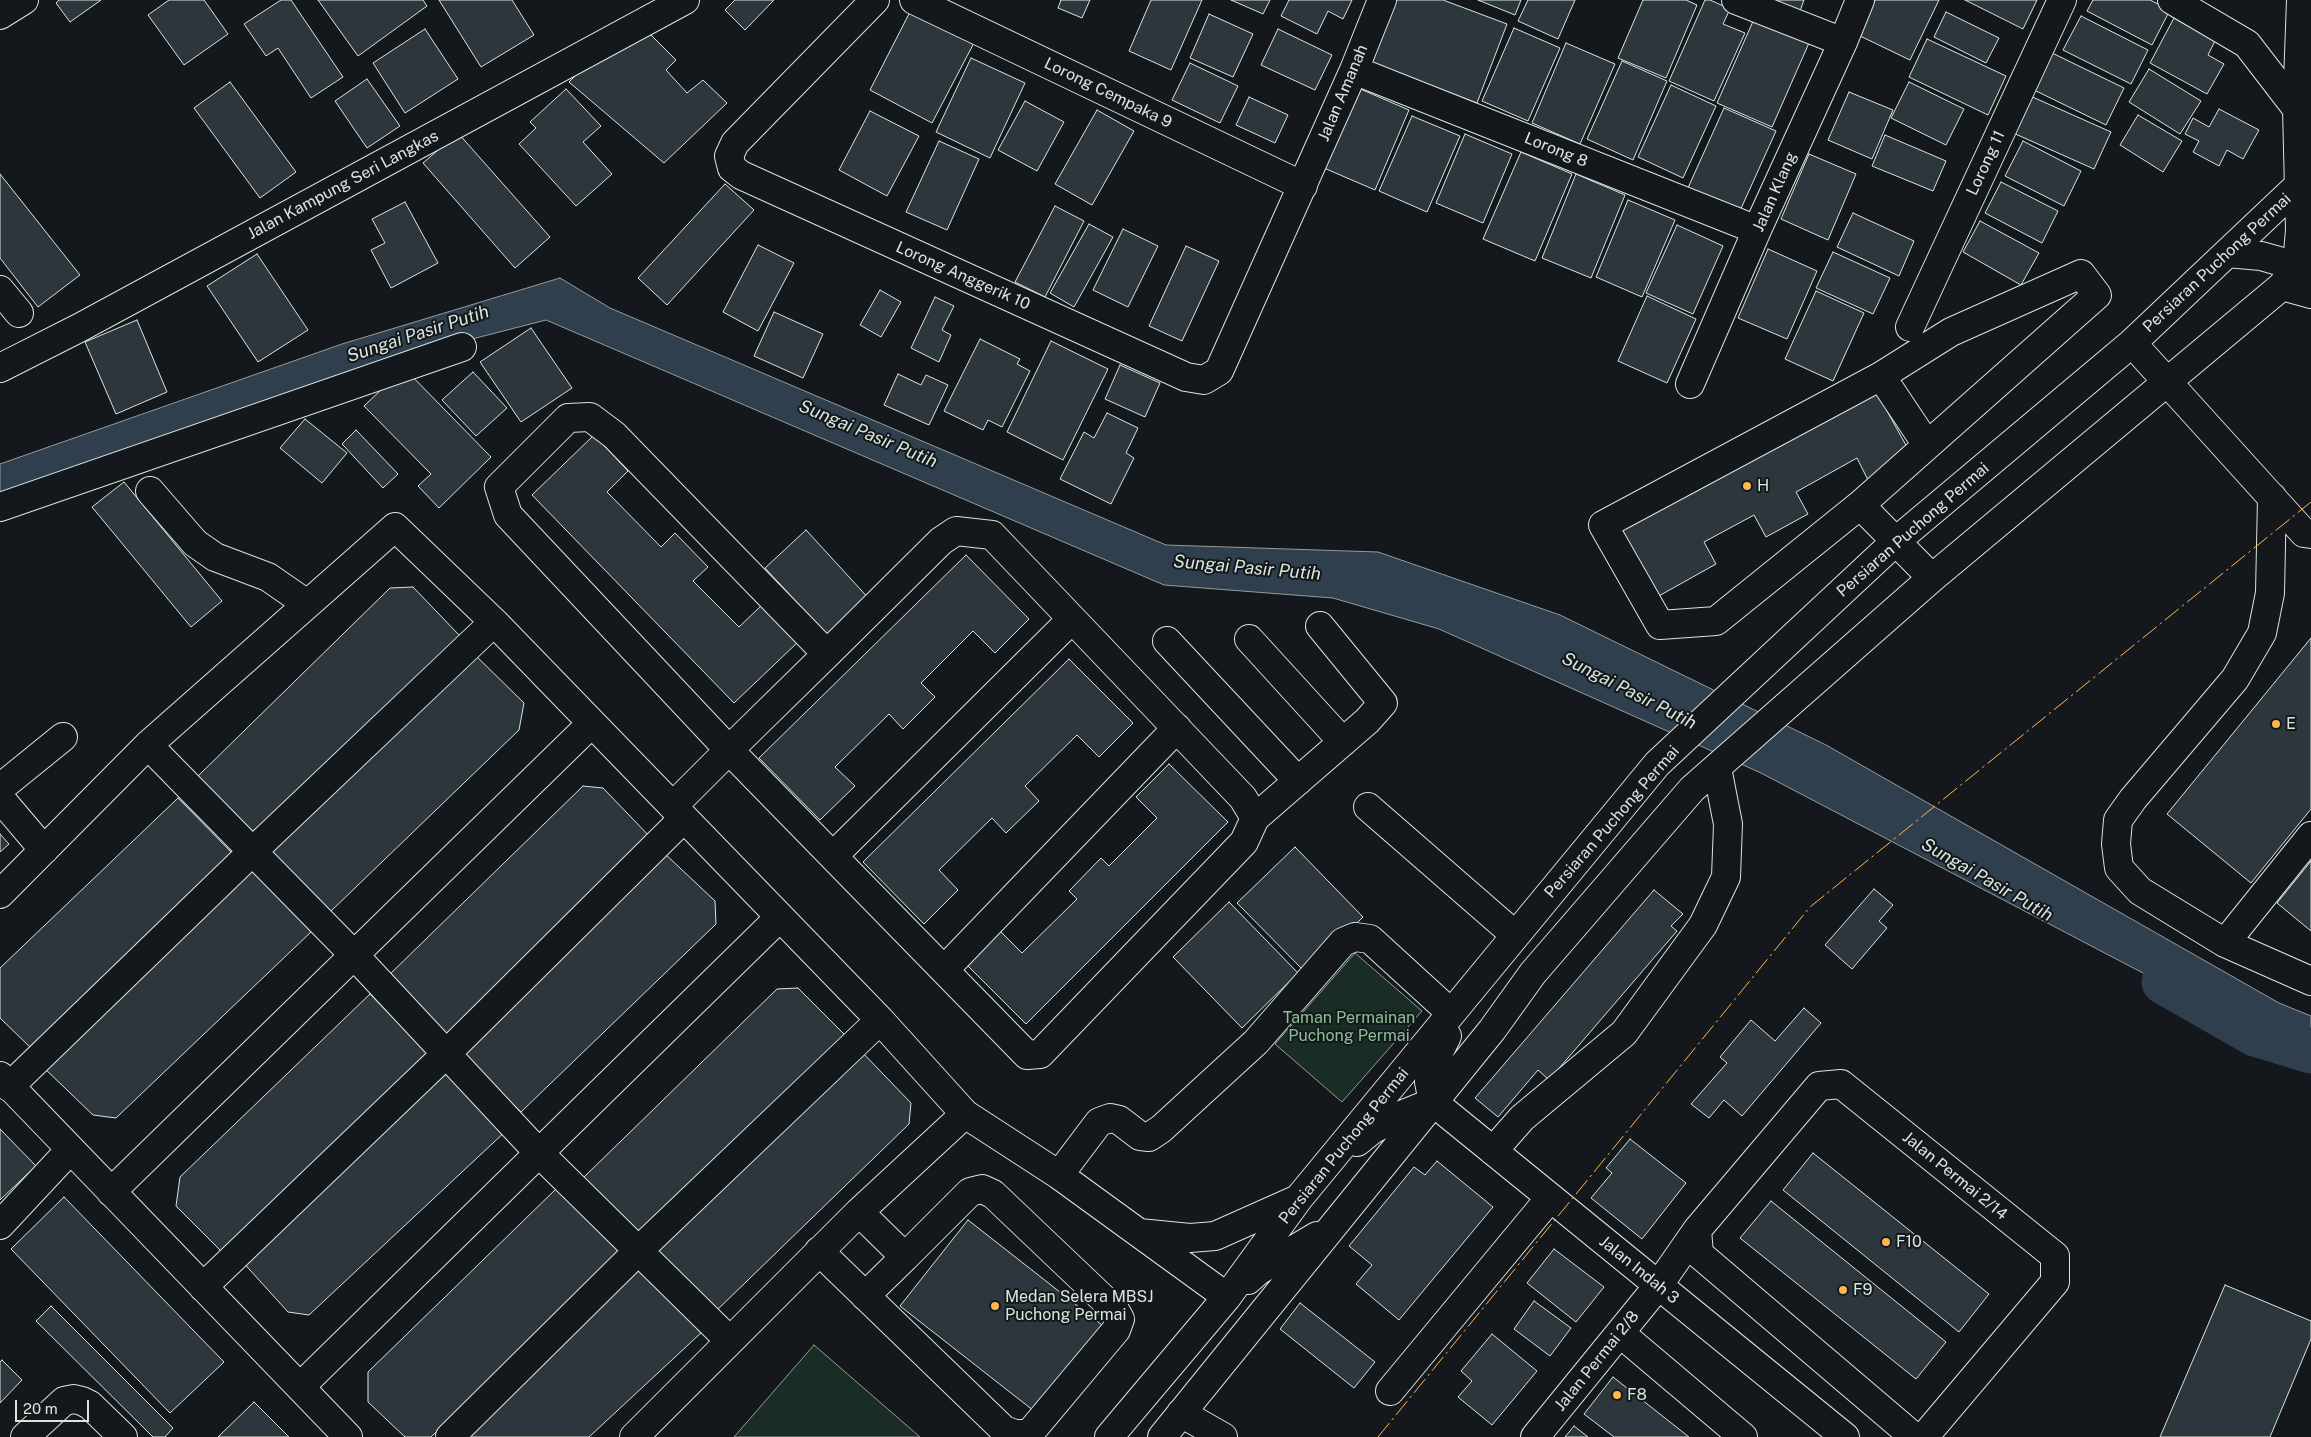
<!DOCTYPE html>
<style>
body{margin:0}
#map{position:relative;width:2311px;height:1437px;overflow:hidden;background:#14181c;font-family:"Public Sans",sans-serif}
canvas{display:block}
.scale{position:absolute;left:15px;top:1400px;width:74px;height:22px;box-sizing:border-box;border:2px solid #d8e6dc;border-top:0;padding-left:6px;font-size:15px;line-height:18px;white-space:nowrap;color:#d8e6dc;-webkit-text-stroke:4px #14181c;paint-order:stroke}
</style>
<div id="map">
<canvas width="2311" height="1437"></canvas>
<div class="scale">20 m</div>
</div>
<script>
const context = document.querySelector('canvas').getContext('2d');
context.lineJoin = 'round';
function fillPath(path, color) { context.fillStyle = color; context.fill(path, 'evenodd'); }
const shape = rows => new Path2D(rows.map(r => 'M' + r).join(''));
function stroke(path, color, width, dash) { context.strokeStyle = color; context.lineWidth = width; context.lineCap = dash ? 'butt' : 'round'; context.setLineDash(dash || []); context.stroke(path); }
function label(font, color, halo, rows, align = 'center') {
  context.font = font + ' "Public Sans",sans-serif'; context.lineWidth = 4; context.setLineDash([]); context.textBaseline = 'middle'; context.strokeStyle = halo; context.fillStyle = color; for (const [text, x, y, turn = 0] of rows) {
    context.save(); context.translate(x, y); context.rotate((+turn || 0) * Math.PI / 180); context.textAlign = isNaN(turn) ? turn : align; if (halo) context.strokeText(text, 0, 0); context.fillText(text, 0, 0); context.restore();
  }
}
const green = shape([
 [1355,953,1422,1011,1342,1102,1275,1044,1355,953],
 [814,1345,920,1437,734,1437,814,1345]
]);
const water = shape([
 [560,278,610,308,1166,545,1378,552,1560,615,1826,745,2279,1003,2311,1016,2311,1061,1761,773,1439,629,1333,598,1164,585,546,320,476,338,0,503,0,464,342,344,560,278]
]);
const river = shape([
 [2164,982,2255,1034,2311,1051]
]);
const building = shape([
 [59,0,101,0,70,22,56,3,59,0],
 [169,0,204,0,228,34,184,65,148,15,169,0],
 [281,0,291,0,343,77,311,98,278,48,266,56,244,24,281,0],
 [318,0,423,0,427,6,358,56,318,0],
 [439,0,512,0,534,35,481,67,439,0],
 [735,0,774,0,745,30,725,10,735,0],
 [1061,0,1090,0,1082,18,1058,8,1061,0],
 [1151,0,1202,0,1171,70,1129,51,1151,0],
 [1231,0,1270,0,1263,14,1231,0],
 [1289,0,1352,0,1343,19,1328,11,1317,34,1281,16,1289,0],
 [1394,0,1443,0,1507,24,1477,103,1370,62,1394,0],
 [1478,0,1521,0,1515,15,1478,0],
 [1528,0,1575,0,1558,39,1518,21,1528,0],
 [1643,0,1686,0,1697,5,1666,78,1618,58,1643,0],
 [1705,0,1710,0,1730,9,1723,24,1745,33,1714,101,1669,81,1705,0],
 [1774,0,1804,0,1800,11,1774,0],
 [1875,0,1939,0,1910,60,1858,35,1875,0],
 [1965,0,2037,0,2023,29,1965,0],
 [2093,0,2150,0,2170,10,2152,45,2087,11,2093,0],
 [912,8,975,41,932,123,870,90,912,8],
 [1946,12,1999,38,1986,63,1934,37,1946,12],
 [1209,14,1253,34,1233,77,1190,58,1209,14],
 [2081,16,2148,50,2131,84,2063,50,2081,16],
 [2174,18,2215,41,2208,55,2224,64,2207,94,2150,63,2174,18],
 [1754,19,1809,43,1772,127,1717,103,1754,19],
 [643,27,676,60,666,70,687,93,703,80,727,103,664,163,569,82,593,58,643,27],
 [1514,28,1560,48,1528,121,1482,101,1514,28],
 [425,29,458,79,405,113,373,63,425,29],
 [1278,29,1332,55,1315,90,1261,65,1278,29],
 [1927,39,2006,76,1988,115,1909,77,1927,39],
 [1566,43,1615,64,1580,144,1532,123,1566,43],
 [2048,51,2124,88,2106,125,2030,88,2048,51],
 [971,58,1025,83,990,158,936,132,971,58],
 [1622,61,1667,81,1633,160,1587,139,1622,61],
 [1190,63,1238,86,1220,123,1172,100,1190,63],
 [2149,69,2201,101,2180,134,2129,102,2149,69],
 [367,79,400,126,367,148,335,101,367,79],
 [230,82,296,172,260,198,194,108,230,82],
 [1909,82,1964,109,1946,145,1891,118,1909,82],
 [1671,85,1716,106,1683,178,1638,157,1671,85],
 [1358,88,1409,110,1375,190,1324,168,1358,88],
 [566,89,601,126,583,142,612,174,576,206,519,144,536,128,530,122,566,89],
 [1849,92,1893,110,1872,159,1828,140,1849,92],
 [2028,95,2111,132,2094,169,2011,132,2028,95],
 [1249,97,1288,115,1275,143,1236,125,1249,97],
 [1025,101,1064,122,1037,171,998,150,1025,101],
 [1724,108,1776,131,1739,213,1687,190,1724,108],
 [2219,109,2259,130,2243,159,2227,150,2219,166,2193,152,2199,141,2185,134,2193,118,2209,127,2219,109],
 [1097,110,1134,131,1092,205,1055,184,1097,110],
 [870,111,919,136,887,196,839,170,870,111],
 [2138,115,2182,141,2163,172,2120,145,2138,115],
 [1412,116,1460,136,1427,212,1379,191,1412,116],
 [458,133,550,237,515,268,423,163,458,133],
 [1465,134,1512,154,1483,223,1436,203,1465,134],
 [1885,135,1946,161,1933,191,1872,166,1885,135],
 [939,141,979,159,947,230,906,212,939,141],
 [2023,141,2081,171,2064,206,2005,176,2023,141],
 [1521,152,1572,174,1535,261,1483,239,1521,152],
 [1809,154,1856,174,1828,240,1781,219,1809,154],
 [0,174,80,275,38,307,0,258,0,174],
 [1576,174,1625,195,1591,278,1542,258,1576,174],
 [2001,182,2058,211,2042,243,1985,213,2001,182],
 [725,184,754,210,667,305,638,278,725,184],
 [1628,200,1675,220,1642,297,1596,277,1628,200],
 [405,202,438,263,391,288,371,250,385,243,372,219,405,202],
 [1055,206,1084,221,1045,297,1015,282,1055,206],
 [1853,213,1914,241,1899,276,1837,247,1853,213],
 [1980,221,2039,253,2021,285,1963,252,1980,221],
 [1089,224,1113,237,1074,307,1050,293,1089,224],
 [1677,225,1723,246,1693,314,1646,293,1677,225],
 [1123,229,1158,246,1128,307,1093,290,1123,229],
 [758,245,794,263,758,331,723,312,758,245],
 [1186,246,1219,261,1182,341,1149,326,1186,246],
 [1768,249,1817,271,1787,339,1738,318,1768,249],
 [1833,252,1890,278,1873,314,1816,288,1833,252],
 [257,254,308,330,258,362,207,286,257,254],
 [880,290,901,302,881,337,860,325,880,290],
 [1816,291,1864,313,1833,381,1785,359,1816,291],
 [1647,296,1696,319,1667,383,1618,361,1647,296],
 [935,297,954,306,942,330,951,335,939,362,911,348,935,297],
 [774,312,823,334,803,378,754,356,774,312],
 [137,320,167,392,116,414,85,342,137,320],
 [531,328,572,388,521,422,480,362,531,328],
 [980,339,1020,359,1017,364,1030,371,1002,427,988,420,983,430,944,411,980,339],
 [1051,341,1108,369,1063,460,1007,432,1051,341],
 [1120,365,1160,383,1145,417,1105,399,1120,365],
 [404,368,491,457,439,508,418,486,431,474,364,406,404,368],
 [473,372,507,408,476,436,442,400,473,372],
 [898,374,921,385,926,375,948,385,929,425,884,405,898,374],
 [1872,384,1912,456,1868,480,1857,458,1796,492,1808,514,1766,537,1754,515,1704,542,1716,564,1657,597,1617,524,1872,384],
 [1107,413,1138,428,1126,453,1134,458,1111,504,1060,479,1084,432,1094,438,1107,413],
 [305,419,347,453,322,483,280,448,305,419],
 [356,430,398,474,383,488,342,444,356,430],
 [594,435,628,471,607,492,661,547,675,533,708,567,693,581,739,627,762,605,798,642,734,703,532,495,594,435],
 [124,482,222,601,191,627,92,507,124,482],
 [806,530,872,602,831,639,765,568,806,530],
 [966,555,1029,619,995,653,973,631,921,683,935,697,903,729,889,714,835,767,855,786,820,820,759,758,966,555],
 [413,587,460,636,250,838,197,777,390,588,413,587],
 [2311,638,2311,809,2251,883,2167,814,2311,638],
 [471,651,524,703,519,730,329,913,265,852,471,651],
 [1069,659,1133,723,1099,757,1077,735,1025,786,1039,801,1006,833,992,818,939,870,958,890,924,924,863,862,1069,659],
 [1169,764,1228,822,1026,1024,966,964,999,930,1022,953,1077,899,1069,891,1101,858,1109,866,1157,818,1136,797,1169,764],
 [583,786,603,788,653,840,445,1039,387,977,583,786],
 [178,798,237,858,31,1048,0,1018,0,968,178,798],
 [0,834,9,844,0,852,0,834],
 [1295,847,1363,917,1306,973,1237,903,1295,847],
 [663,852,715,901,716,924,521,1112,457,1049,663,852],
 [2311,861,2311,931,2277,903,2311,861],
 [247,865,312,931,116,1118,93,1115,41,1065,247,865],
 [1874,889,1893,905,1879,921,1887,928,1852,969,1825,945,1874,889],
 [1654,890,1683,914,1671,926,1677,931,1549,1080,1538,1070,1498,1117,1475,1098,1654,890],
 [1229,902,1298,973,1242,1028,1173,957,1229,902],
 [798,988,848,1038,638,1237,583,1178,777,989,798,988],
 [370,994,429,1055,225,1255,176,1206,180,1177,370,994],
 [1804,1008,1821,1023,1742,1116,1724,1100,1709,1118,1691,1104,1727,1063,1720,1057,1751,1020,1775,1041,1804,1008],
 [858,1048,911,1103,909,1124,715,1312,649,1247,858,1048],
 [443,1064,508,1129,309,1315,288,1312,240,1259,443,1064],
 [0,1129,36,1166,0,1200,0,1129],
 [1630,1139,1686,1183,1642,1239,1591,1198,1612,1173,1606,1168,1630,1139],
 [1813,1153,1989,1294,1959,1332,1783,1190,1813,1153],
 [1437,1161,1493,1207,1399,1320,1356,1284,1372,1265,1349,1246,1414,1167,1425,1175,1437,1161],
 [558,1187,621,1252,431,1437,405,1437,368,1402,368,1372,558,1187],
 [64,1197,224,1362,170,1413,11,1249,64,1197],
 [1771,1201,1946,1342,1916,1379,1740,1238,1771,1201],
 [968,1220,1102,1325,1034,1411,900,1306,968,1220],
 [1554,1249,1604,1287,1576,1322,1527,1283,1554,1249],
 [632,1263,702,1332,589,1437,459,1437,632,1263],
 [2225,1285,2311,1321,2311,1339,2270,1437,2160,1437,2225,1285],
 [1534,1301,1571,1328,1550,1356,1514,1329,1534,1301],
 [1300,1303,1375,1362,1354,1388,1280,1329,1300,1303],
 [51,1306,173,1428,165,1437,153,1437,36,1321,51,1306],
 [1492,1334,1537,1371,1492,1425,1458,1397,1472,1381,1461,1371,1492,1334],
 [2,1360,22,1380,0,1403,0,1362,2,1360],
 [1613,1377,1689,1437,1614,1437,1584,1414,1613,1377],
 [254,1402,289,1437,218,1437,254,1402],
 [1574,1426,1588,1437,1565,1437,1574,1426]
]);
const minor = shape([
 [875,0,735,143,729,156,732,168,741,175,1186,377,1204,380,1219,371,1354,70,1382,0],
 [914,0,1303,186],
 [1736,0,1843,42],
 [2172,0,2247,44,2297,109],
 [0,15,24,0],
 [1354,70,1757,230],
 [2227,253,2261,256,2311,270],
 [2081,274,2097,295,1860,505,1716,621,1660,625,1603,525,1881,376,1951,332,2081,274],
 [2282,286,2311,294],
 [0,290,19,313],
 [1910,327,2062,0],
 [2132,343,2304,533,2311,534],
 [0,368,79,328,685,0],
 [1881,376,1927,445],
 [1690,384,1757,230,1843,42,1860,0],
 [150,491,195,543,215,557,268,577,307,604],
 [2272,497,2270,593,2262,633,2235,679,2133,799,2118,820,2116,844,2119,868,2140,891,2225,943,2311,981],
 [1860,505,1932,578],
 [0,507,462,347],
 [1249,639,1343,742],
 [1167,641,1298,781],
 [148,745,354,955,538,1152,730,1341],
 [0,788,63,737],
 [0,798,44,850],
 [673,806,729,750,827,654,941,541,956,531,992,535,1243,798,1255,818,1244,842,1040,1054,1027,1055,729,750,508,515,499,487,568,418,590,417,614,435,827,654],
 [1368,807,1515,935],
 [1255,818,1367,721,1383,703,1320,626],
 [833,856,1072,619],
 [0,894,148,745,395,527,494,622,880,1020,965,1114,1059,1175,1227,1297],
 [2225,943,2311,836],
 [944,970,1177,728],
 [0,1076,348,1437],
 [9,1087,252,852,494,622],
 [1433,1102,1845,1437],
 [1433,1102,1429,1082,1430,1070,1447,1036],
 [1357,1142,1372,1130,1394,1118,1431,1103],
 [1493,1151,1522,1118,1624,1033,1703,925,1726,877,1728,824,1717,768],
 [1059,1175,1099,1122,1110,1118,1119,1120,1140,1136,1149,1137,1161,1129,1256,1042,1343,942,1355,937,1370,939,1451,1013],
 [111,1192,592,723],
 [0,1225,70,1150],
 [1139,1233,1190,1238,1215,1236,1298,1199],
 [819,1251,1004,1430,1015,1434,1029,1434,1116,1330,1120,1319,1115,1310,993,1194,982,1189,970,1192,905,1257,859,1212],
 [1248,1280,1258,1271,1317,1236],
 [203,1287,446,1054,684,818],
 [865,1296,905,1257],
 [1620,1333,1743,1437],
 [300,1387,780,917],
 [1390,1391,1550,1198],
 [1181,1413,1223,1437],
 [25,1437,64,1401,74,1399,82,1401,90,1405,123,1437],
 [450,1437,638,1251,880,1020],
 [634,1437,859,1212,965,1114],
 [1109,1437,1227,1297,1299,1198,1657,764,1895,542,2132,343,2298,186],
 [1162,1437,1492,1030,1533,973,1692,789,1932,578,2282,286,2297,265,2300,230,2297,109,2301,0],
 [1535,1437,1658,1286,1697,1230],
 [1914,1437,1699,1254,1697,1230,1819,1086,1841,1084,2055,1256,2055,1282,1924,1437]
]);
const power = shape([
 [1378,1437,1810,907,2311,502]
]);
const markers = [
 [1747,486,5,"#ffb74d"],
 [2276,724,5,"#ffb74d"],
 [1886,1242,5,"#ffb74d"],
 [1843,1290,5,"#ffb74d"],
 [995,1306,5,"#ffb74d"],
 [1617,1395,5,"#ffb74d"]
];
const streetNames = [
 ["Lorong Cempaka 9",1108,93,26],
 ["Jalan Amanah",1343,93,-67],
 ["Lorong 8",1556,150,22],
 ["Lorong 11",1986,163,-65],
 ["Jalan Kampung Seri Langkas",343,185,-28],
 ["Jalan Klang",1775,192,-66],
 ["Persiaran Puchong Permai",2217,263,-43],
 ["Lorong Anggerik 10",963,276,24],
 ["Persiaran Puchong Permai",1913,530,-41],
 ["Persiaran Puchong Permai",1612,822,-49],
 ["Persiaran Puchong Permai",1344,1146,-51],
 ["Jalan Permai 2/14",1955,1176,39],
 ["Jalan Indah 3",1639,1270,39],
 ["Jalan Permai 2/8",1597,1361,-51]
];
const poiNames = [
 ["H",1757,486],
 ["E",2286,724],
 ["F10",1896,1242],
 ["F9",1853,1290],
 ["Medan Selera MBSJ",1005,1297],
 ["Puchong Permai",1005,1315],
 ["F8",1627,1395]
];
const parkNames = [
 ["Taman Permainan",1349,1018],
 ["Puchong Permai",1349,1036]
];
const waterNames = [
 ["Sungai Pasir Putih",418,334,-18],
 ["Sungai Pasir Putih",868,434,23],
 ["Sungai Pasir Putih",1247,568,5],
 ["Sungai Pasir Putih",1629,691,27],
 ["Sungai Pasir Putih",1987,880,30]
];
fillPath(green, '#1a2d24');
stroke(green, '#939e99', 1);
fillPath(water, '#2f3f4d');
stroke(water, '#939e99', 1);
stroke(river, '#2f3f4d', 45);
fillPath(building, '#2c363c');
stroke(building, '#d8e6dc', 1);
stroke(minor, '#d8e6dc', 30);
stroke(minor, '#14181c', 28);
stroke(power, '#ffb74d', 1, [18, 4, 2.5, 4]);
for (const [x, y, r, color] of markers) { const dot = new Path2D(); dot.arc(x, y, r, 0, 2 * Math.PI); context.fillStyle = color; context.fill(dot); stroke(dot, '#14181c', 2); }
label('16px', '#d8e6dc', '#14181c', streetNames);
label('16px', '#d8e6dc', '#14181c', poiNames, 'left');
label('16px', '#8ac095', '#14181c', parkNames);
label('italic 18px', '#d8e6dc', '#14181c', waterNames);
</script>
